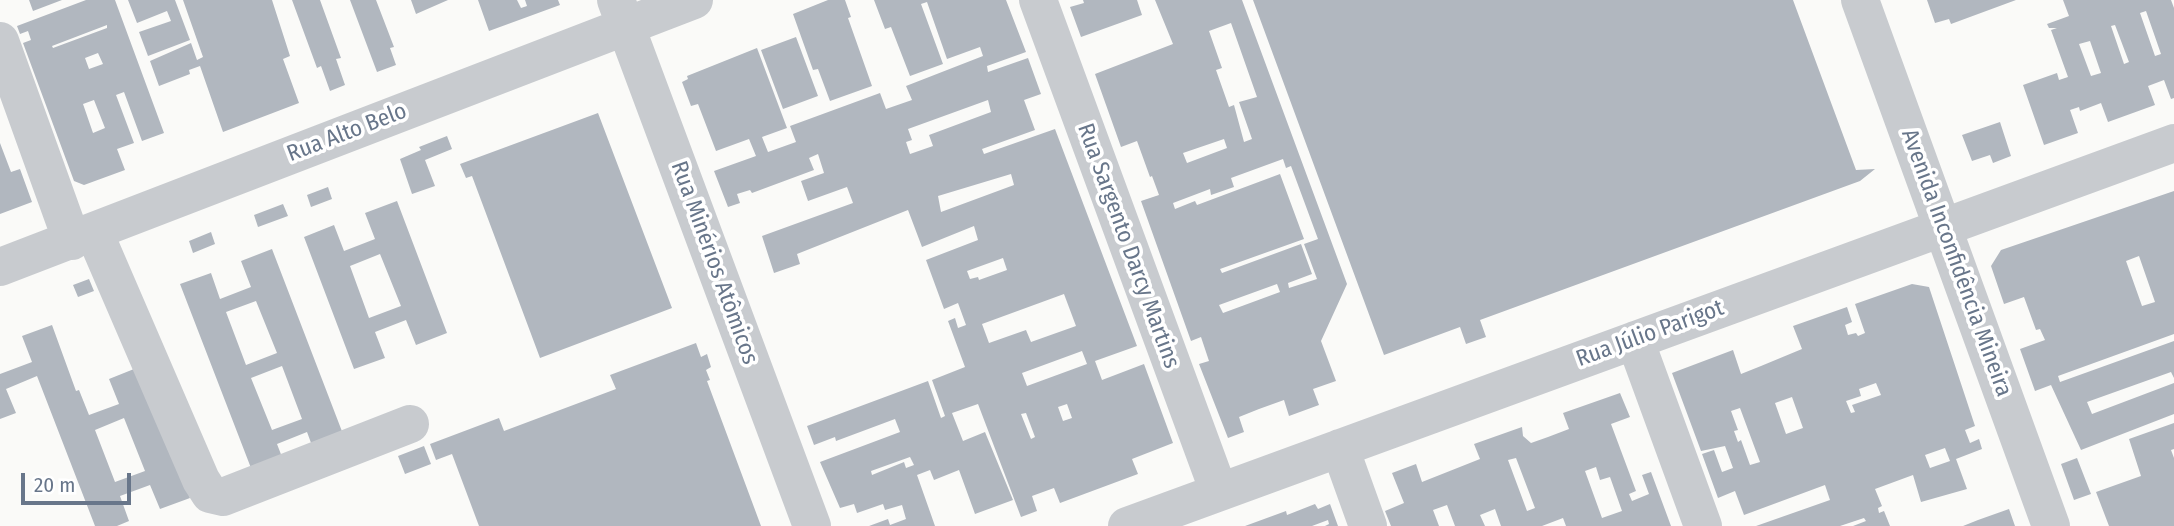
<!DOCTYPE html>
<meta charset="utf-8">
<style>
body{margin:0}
#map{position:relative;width:2174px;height:526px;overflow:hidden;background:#fafaf8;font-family:"Fira Sans Condensed",sans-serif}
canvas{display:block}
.scale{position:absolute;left:21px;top:473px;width:110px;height:32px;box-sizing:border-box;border:4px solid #68768a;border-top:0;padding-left:9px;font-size:21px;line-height:24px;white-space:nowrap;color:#68768a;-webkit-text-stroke:5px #fff;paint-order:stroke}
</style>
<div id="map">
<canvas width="2174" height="526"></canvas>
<div class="scale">20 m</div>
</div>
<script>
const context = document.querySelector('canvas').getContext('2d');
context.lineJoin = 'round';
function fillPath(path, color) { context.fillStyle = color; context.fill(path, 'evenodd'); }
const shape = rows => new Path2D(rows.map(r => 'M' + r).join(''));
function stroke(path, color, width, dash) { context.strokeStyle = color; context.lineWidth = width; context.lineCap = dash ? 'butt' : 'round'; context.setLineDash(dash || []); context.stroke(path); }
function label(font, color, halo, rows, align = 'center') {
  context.font = font + ' "Fira Sans Condensed",sans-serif'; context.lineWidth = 7; context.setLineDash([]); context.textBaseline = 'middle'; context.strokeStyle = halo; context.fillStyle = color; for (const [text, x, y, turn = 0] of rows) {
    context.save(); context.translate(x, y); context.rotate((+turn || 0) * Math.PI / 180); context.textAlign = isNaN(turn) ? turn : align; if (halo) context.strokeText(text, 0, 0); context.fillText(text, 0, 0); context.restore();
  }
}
const building = shape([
 [29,0,62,0,33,11],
 [86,0,115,0,164,133,142,141,124,92,116,95,134,143,117,149,125,170,84,185,74,181,23,43,31,40,28,31,20,34,17,26],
 [107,25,107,28,53,48,52,46],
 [98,53,103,64,89,69,85,58],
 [94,100,105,128,93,133,83,104],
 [128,0,175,0,190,40,148,56,139,32,171,21,167,11,137,23],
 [183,0,272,0,290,56,283,59,299,103,223,132,200,66,189,70,190,74,159,86,150,61,191,43,197,60,203,57],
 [292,0,320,0,341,58,336,59,345,85,330,91,321,66,317,68],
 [350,0,376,0,394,47,390,48,396,65,377,72],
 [411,0,448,0,416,14],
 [478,0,517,0,521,8,527,6,525,0,558,0,560,5,489,31],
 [828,0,845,0,851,17,848,18,872,86,830,101,818,69,813,70,793,14],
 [874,0,1006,0,1026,52,987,66,988,72,1028,58,1041,94,1024,100,1035,130,982,149,984,154,1055,129,1137,346,1095,361,1102,380,1144,364,1173,443,1132,459,1138,474,1060,503,1054,488,1032,496,1037,511,1021,517,978,404,952,413,963,441,985,432,1013,500,975,514,959,470,934,480,930,470,917,475,935,526,869,526,888,519,890,525,906,519,902,505,885,510,883,504,857,513,854,504,840,508,820,462,900,432,895,419,836,441,835,437,814,445,807,426,928,381,941,418,945,416,932,380,965,367,948,321,955,318,958,328,966,325,958,303,944,309,926,260,978,240,974,226,922,247,908,210,797,254,800,264,774,273,762,236,853,203,847,187,808,201,801,181,824,173,818,154,809,158,814,170,752,193,750,190,737,194,740,203,728,207,714,171,756,156,749,139,716,151,698,104,691,106,682,82,688,79,687,76,757,48,787,128,762,137,768,152,796,142,790,126,880,93,886,109,912,100,906,86,983,56,980,47,947,59,927,2,921,4,943,64,910,76,891,27,885,29],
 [988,100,991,112,929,135,933,146,910,154,906,142,912,140,908,129],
 [1011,174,1014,185,941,212,938,196],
 [1003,258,1007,270,979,280,978,277,970,279,967,271],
 [1064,294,1076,326,1031,342,1026,330,989,343,982,324],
 [1082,351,1087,364,1027,386,1022,373],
 [1067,404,1072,418,1063,421,1058,407],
 [1026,413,1035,437,1031,439,1021,414],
 [910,457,914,465,906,468,904,462,872,475,871,471],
 [1083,0,1137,0,1142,15,1081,37,1070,7,1084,3],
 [1155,0,1242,0,1347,284,1321,341,1336,381,1313,389,1319,405,1289,416,1284,400,1259,409,1239,417,1244,432,1228,438,1199,364,1209,361,1201,337,1191,341,1141,201,1159,195,1152,176,1150,177,1137,141,1121,147,1095,74,1173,44],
 [1231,23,1257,97,1239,102,1252,139,1244,142,1234,105,1229,107,1216,70,1222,68,1209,31],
 [1224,139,1227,148,1187,163,1183,153],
 [1283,159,1286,168,1291,166,1318,239,1304,244,1317,279,1289,288,1288,283,1312,274,1301,244,1222,273,1220,269,1304,239,1280,174,1197,205,1195,201,1175,209,1173,203,1210,189,1211,195,1234,187,1231,178],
 [1277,284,1280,292,1223,313,1219,305],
 [1253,0,1793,0,1856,170,1875,169,1860,181,1480,320,1486,337,1466,344,1460,327,1384,355],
 [1927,0,2016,0,1951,24,1949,19,1935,23],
 [2063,0,2171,0,2174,8,2174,98,2171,99,2164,80,2148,86,2155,105,2108,122,2101,103,2080,111,2079,107,2070,110,2078,133,2044,145,2023,85,2057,73,2059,80,2068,77,2051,30,2057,28,2049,28,2047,24,2069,16],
 [2146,11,2161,54,2155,56,2140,13],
 [2115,25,2129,62,2124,64,2111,26],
 [2090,41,2101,73,2091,76,2079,44],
 [796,37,818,96,783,109,761,50],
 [598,113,672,308,540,358,472,176,466,178,460,164],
 [2000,122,2011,156,1993,163,1990,155,1972,161,1962,135],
 [447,136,452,149,425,160,435,186,412,194,400,159,421,150,419,147],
 [0,143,11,172,20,169,32,202,0,214],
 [328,187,332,199,311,207,307,195],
 [2174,191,2174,334,2058,376,2060,382,2174,341,2174,378,2171,372,2087,402,2092,414,2174,383,2174,414,2081,450,2051,385,2035,391,2020,349,2045,340,2040,329,2036,330,2024,297,2004,304,1991,266,2001,250],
 [2139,256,2155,302,2142,306,2126,261],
 [397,201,447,333,416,345,406,320,375,332,385,358,354,369,304,237,334,225,344,251,375,239,365,213],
 [380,254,401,306,369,318,350,266],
 [283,204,288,216,258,227,254,215],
 [211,232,215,244,193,253,189,241],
 [272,249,348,447,317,459,307,432,277,444,287,470,256,481,180,284,211,273,220,299,251,287,241,261],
 [256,301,277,353,246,365,226,312],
 [282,366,302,419,272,430,251,378],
 [89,279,94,291,78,297,73,285],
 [1912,284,1929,287,1975,426,1965,430,1970,443,1979,439,1982,449,1956,459,1967,489,1921,502,1913,475,1875,489,1882,506,1878,508,1879,513,1884,511,1890,526,1853,526,1866,521,1864,518,1840,526,1756,526,1830,500,1825,485,1744,515,1735,491,1718,498,1702,454,1714,450,1722,472,1733,468,1725,446,1701,451,1672,373,1733,350,1741,374,1761,366,1802,349,1793,326,1847,307,1852,322,1845,325,1848,335,1856,333,1858,336,1865,333,1855,304],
 [1876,383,1881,395,1852,405,1855,412,1851,413,1846,401,1861,396,1859,389],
 [1792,397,1803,428,1786,434,1775,403],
 [1740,408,1760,462,1750,465,1741,440,1738,442,1734,431,1738,430,1731,411],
 [1945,448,1950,461,1930,468,1925,455],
 [52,325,76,391,79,390,89,415,119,404,109,379,139,367,190,498,160,509,150,485,120,496,129,521,117,526,95,526,37,376,6,389,16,413,0,419,0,374,32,362,22,336],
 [124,418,145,471,115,482,95,430],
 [696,343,701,357,707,354,711,367,706,370,710,380,707,381,761,526,479,526,452,454,436,460,430,444,499,418,504,431,616,389,610,375],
 [1620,393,1630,417,1611,424,1636,491,1629,494,1632,501,1649,494,1642,475,1651,472,1671,526,1566,526,1563,518,1542,526,1501,526,1495,509,1480,515,1485,526,1455,526,1447,505,1433,510,1439,526,1391,526,1385,511,1404,503,1392,473,1416,464,1422,482,1480,459,1474,444,1522,427,1523,436,1531,443,1548,437,1569,429,1563,413],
 [1516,458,1535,508,1527,511,1508,460],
 [1596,467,1600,480,1610,477,1622,511,1602,518,1585,471],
 [2174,423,2174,449,2171,450,2174,458,2174,526,2109,526,2096,492,2141,476,2129,439],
 [424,446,431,464,405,474,398,456],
 [2077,458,2091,494,2074,500,2061,464],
 [1315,504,1318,509,1330,504,1338,526,1325,526,1329,524,1328,520,1312,526,1245,526,1286,511,1287,515],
 [2009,509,2015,526,1963,526,1978,520]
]);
const minor = shape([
 [616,0,812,526],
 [1038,0,1219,492],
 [1860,0,2051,526],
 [0,41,72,241],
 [94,232,201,480,210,494,223,497,410,424],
 [0,267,694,0],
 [1635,340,1703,526],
 [1340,448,1368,526],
 [1127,526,2174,143]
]);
const streetNames = [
 ["Rua Alto Belo",347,133,-21],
 ["Rua Sargento Darcy Martins",1128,246,70],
 ["Rua Minérios Atômicos",714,263,70],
 ["Avenida Inconfidência Mineira",1956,263,70],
 ["Rua Júlio Parigot",1650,334,-20]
];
fillPath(building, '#b1b7bf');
stroke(minor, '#c8cbcf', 38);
label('23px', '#68768a', '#fff', streetNames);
</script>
